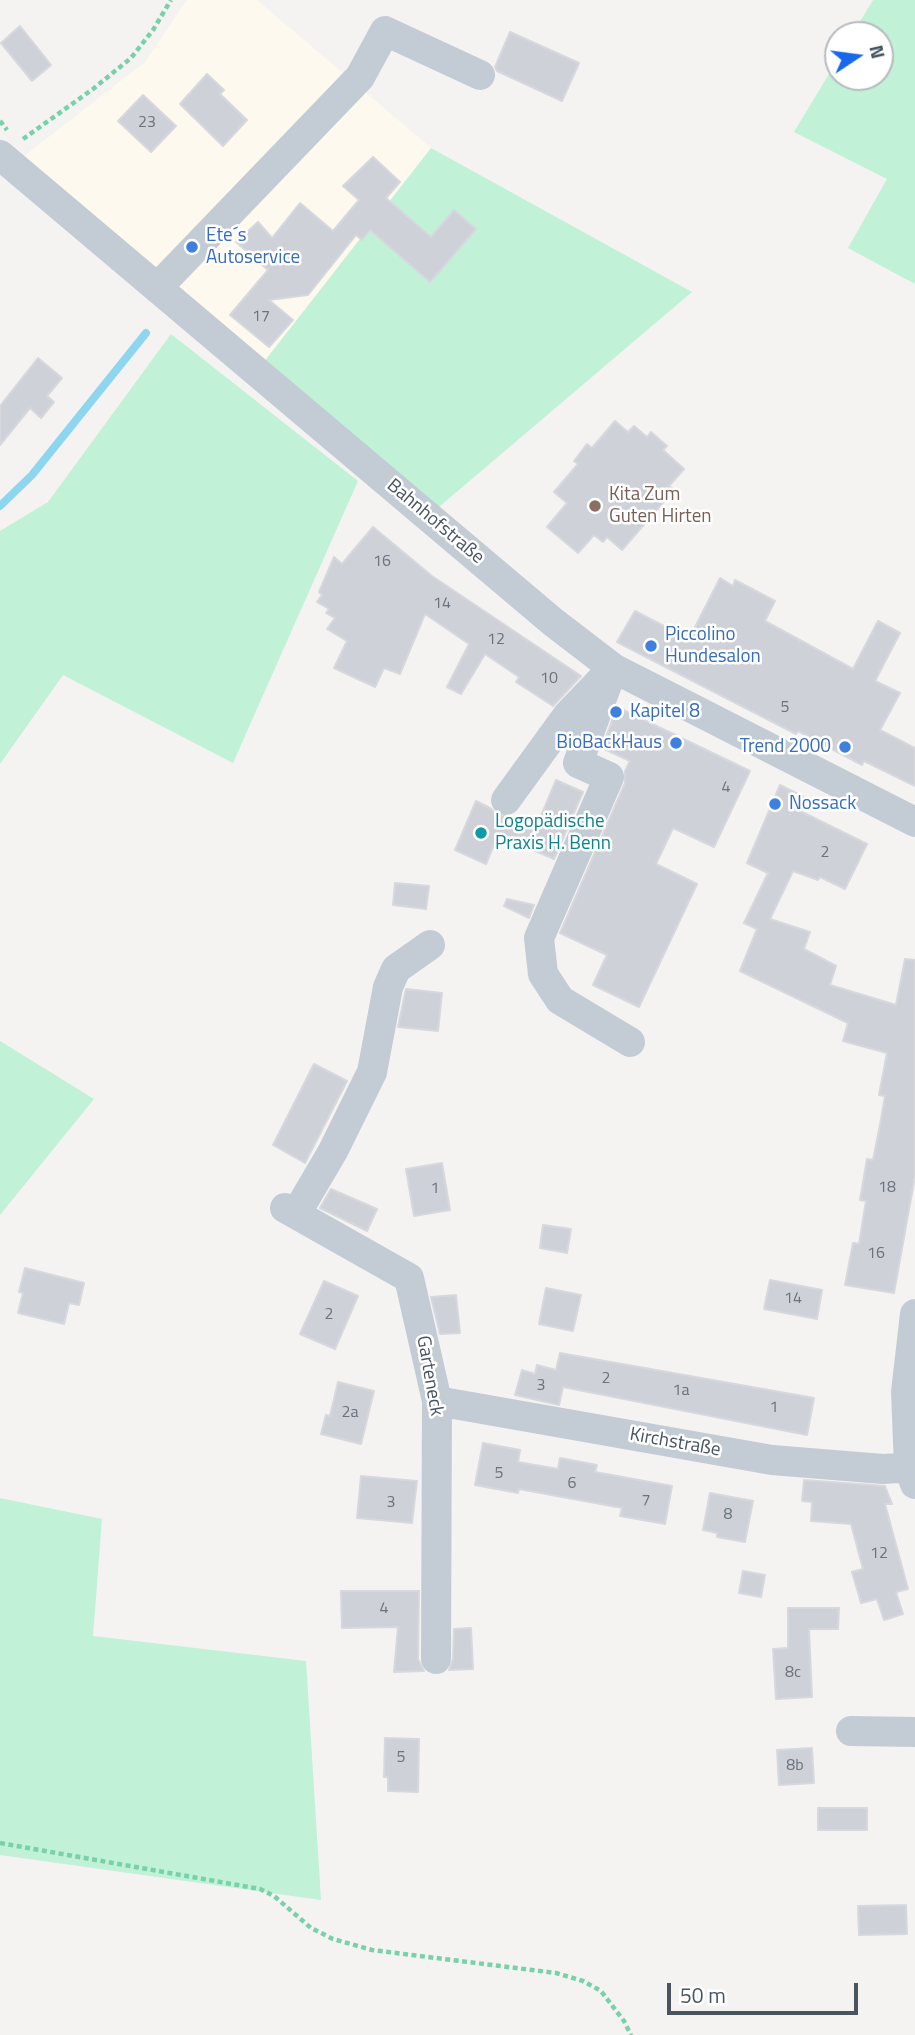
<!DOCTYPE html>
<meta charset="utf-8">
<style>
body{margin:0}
#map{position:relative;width:915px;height:2035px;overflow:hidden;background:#f5f2f2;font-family:"Titillium Web",sans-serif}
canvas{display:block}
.north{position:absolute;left:824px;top:21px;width:70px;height:70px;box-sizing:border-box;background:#fff;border:2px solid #b6bbc0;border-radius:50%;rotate:77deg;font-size:19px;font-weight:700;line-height:28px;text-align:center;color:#495461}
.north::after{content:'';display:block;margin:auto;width:24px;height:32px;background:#1669eb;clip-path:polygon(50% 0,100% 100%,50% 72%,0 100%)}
.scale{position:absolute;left:667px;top:1983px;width:191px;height:32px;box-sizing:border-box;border:4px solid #495461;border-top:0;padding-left:9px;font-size:21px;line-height:24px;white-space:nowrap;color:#495461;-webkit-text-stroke:5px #fff;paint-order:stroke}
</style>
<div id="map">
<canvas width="915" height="2035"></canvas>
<div class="north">N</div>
<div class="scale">50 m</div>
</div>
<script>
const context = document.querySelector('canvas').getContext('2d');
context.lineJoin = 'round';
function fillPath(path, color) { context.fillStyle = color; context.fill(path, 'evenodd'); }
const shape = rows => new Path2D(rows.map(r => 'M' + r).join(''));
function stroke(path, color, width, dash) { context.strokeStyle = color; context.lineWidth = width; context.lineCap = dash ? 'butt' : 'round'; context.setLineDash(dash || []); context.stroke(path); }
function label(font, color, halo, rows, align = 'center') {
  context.font = font + ' "Titillium Web",sans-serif'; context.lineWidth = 5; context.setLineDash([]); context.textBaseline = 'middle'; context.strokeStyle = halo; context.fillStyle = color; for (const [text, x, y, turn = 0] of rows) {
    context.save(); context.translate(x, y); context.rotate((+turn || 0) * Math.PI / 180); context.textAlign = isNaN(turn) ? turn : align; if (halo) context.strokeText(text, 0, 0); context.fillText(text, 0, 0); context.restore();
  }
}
const commercial = shape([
 [187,0,257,0,431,148,260,367,23,157,145,62]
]);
const green = shape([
 [873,0,915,0,915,284,848,248,887,179,794,132,838,59,838,77,880,77,880,35,852,35],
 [431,148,692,292,433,512,260,367],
 [171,334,358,481,233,763,63,675,0,764,0,531,48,502],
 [0,1041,94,1099,0,1215],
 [0,1498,102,1519,93,1636,306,1661,321,1900,0,1855]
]);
const stream = shape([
 [0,506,32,475,146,333]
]);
const building = shape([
 [20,26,51,65,32,81,1,43,20,26],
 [510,32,579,63,562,101,497,71,495,67,510,32],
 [207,74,224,90,220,94,247,120,223,146,180,104,207,74],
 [143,95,176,126,151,152,118,121,143,95],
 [373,157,400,182,386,198,431,237,454,210,476,229,430,282,370,230,362,240,356,235,308,295,269,300,293,320,269,347,230,315,268,270,236,242,258,222,272,238,300,203,333,231,359,200,343,186,373,157],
 [38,358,62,378,47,396,54,402,41,418,30,408,0,445,0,406,38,358],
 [615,421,628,432,634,426,647,437,651,432,667,446,663,450,684,469,669,486,674,490,622,550,607,537,603,542,594,535,578,553,547,527,567,503,554,492,578,464,574,461,587,444,592,448,615,421],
 [373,527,432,576,581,676,553,706,516,682,519,677,485,654,461,694,447,687,469,644,425,614,400,674,384,668,375,687,334,668,347,641,327,629,335,618,326,613,329,609,317,602,322,595,319,592,334,557,342,564,373,527],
 [720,578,733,586,735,580,775,601,765,621,853,669,878,621,900,633,875,681,900,693,880,730,915,748,915,786,864,761,862,765,798,731,796,734,617,642,635,611,689,639,720,578],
 [617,707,750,771,714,847,673,828,656,864,697,884,639,1007,593,985,607,955,560,933,625,783,625,771,630,761,602,748,617,707],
 [556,780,583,792,554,859,498,835,486,864,455,850,476,801,490,808,496,814,510,817,536,828,556,780],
 [780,785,804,797,798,810,867,844,845,889,820,877,818,880,793,871,770,919,810,932,804,949,836,966,830,985,896,1005,905,959,915,960,915,1176,894,1293,845,1285,853,1243,859,1244,866,1201,860,1200,867,1159,873,1160,880,1125,885,1096,879,1095,887,1053,843,1041,848,1023,740,971,757,929,744,923,768,873,747,863,780,785],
 [395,883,429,886,426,909,393,905,395,883],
 [507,899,534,905,529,918,504,906,507,899],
 [406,989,442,993,438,1031,398,1027,406,989],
 [314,1064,347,1081,305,1163,273,1145,314,1064],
 [442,1163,450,1210,414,1216,406,1169,442,1163],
 [331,1189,377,1209,367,1231,320,1208,331,1189],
 [543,1225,571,1229,567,1253,540,1248,543,1225],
 [25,1268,84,1283,79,1305,69,1303,64,1324,18,1313,23,1293,19,1292,25,1268],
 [770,1280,822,1290,817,1319,764,1309,770,1280],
 [324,1281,358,1296,335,1349,300,1334,324,1281],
 [546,1288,581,1295,573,1331,539,1324,546,1288],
 [456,1295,460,1333,440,1334,431,1297,456,1295],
 [560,1353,814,1398,807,1435,563,1387,559,1405,515,1395,522,1370,535,1374,537,1365,556,1370,560,1353],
 [338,1382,374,1391,361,1444,321,1434,326,1415,330,1416,338,1382],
 [483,1443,520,1450,518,1462,558,1469,560,1458,597,1465,595,1472,672,1486,665,1524,620,1516,622,1508,519,1489,518,1493,475,1485,483,1443],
 [361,1476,417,1481,412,1523,357,1518,361,1476],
 [804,1480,885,1486,892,1504,885,1504,908,1589,896,1592,903,1614,884,1620,877,1599,861,1603,852,1572,863,1569,851,1524,811,1521,812,1502,802,1501,804,1480],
 [710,1493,753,1501,745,1542,717,1537,717,1533,703,1530,710,1493],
 [743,1571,765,1575,761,1597,739,1593,743,1571],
 [341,1591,419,1591,418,1659,424,1671,394,1672,398,1627,342,1628,341,1591],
 [788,1608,839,1608,838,1629,809,1629,812,1697,776,1699,773,1649,788,1648,788,1608],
 [471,1628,473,1669,449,1670,453,1659,454,1629,471,1628],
 [385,1738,419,1739,418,1792,388,1791,388,1777,384,1777,385,1738],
 [812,1748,814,1783,779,1785,777,1750,812,1748],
 [818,1808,867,1808,867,1830,818,1830,818,1808],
 [906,1905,907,1934,859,1935,858,1906,906,1905]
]);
const path = shape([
 [0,121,7,130],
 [23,139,93,89,131,58,153,30,171,0],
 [0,1843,260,1889,274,1896,311,1928,333,1939,372,1950,556,1973,583,1981,601,1991,624,2021,631,2035]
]);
const minor = shape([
 [0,155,553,622,613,668,915,822],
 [157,288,360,77,385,31,480,75],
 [506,800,567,716,613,668,578,763,609,777,539,938,543,974,560,1000,630,1042],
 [285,1208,409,1278,437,1401,436,1659],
 [296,1214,333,1151,372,1072,388,987,396,969,430,945],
 [437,1401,772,1460,883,1469,915,1467],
 [915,1484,909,1467,906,1392,915,1314],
 [851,1731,915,1732]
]);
const markers = [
 [192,247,7,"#3f7fe0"],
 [595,506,7,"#8d6e63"],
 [651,646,7,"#3f7fe0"],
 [616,712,7,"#3f7fe0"],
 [676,743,7,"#3f7fe0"],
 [845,747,7,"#3f7fe0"],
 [775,804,7,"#3f7fe0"],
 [481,833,7,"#0f9aa8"]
];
const numberNames = [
 ["23",147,123],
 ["17",261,317],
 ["16",382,562],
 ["14",442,604],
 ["12",496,640],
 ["10",549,679],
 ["5",785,708],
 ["4",726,788],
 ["2",825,853],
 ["18",887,1188],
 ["1",435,1189],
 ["16",876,1254],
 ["14",793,1299],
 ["2",329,1315],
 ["2",606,1379],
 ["3",541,1386],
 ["1a",681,1391],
 ["1",774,1408],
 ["2a",350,1413],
 ["5",499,1474],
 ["6",572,1484],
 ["7",646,1501],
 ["3",391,1503],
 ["8",728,1515],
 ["12",879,1554],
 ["4",384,1609],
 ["8c",793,1673],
 ["5",401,1758],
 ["8b",795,1766]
];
const shopNames = [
 ["Ete´s",206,236],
 ["Autoservice",206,258],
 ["Piccolino",665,635],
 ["Hundesalon",665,657],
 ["Kapitel 8",630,712],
 ["BioBackHaus",662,743,"right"],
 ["Trend 2000",831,747,"right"],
 ["Nossack",789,804]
];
const educationNames = [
 ["Kita Zum",609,495],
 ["Guten Hirten",609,517]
];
const streetNames = [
 ["Bahnhofstraße",435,522,40],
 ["Garteneck",429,1376,80],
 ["Kirchstraße",675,1443,10]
];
const cultureNames = [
 ["Logopädische",495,822],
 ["Praxis H. Benn",495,844]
];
fillPath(commercial, '#fdf9ee');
fillPath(green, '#c1f1d6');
stroke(stream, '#8ed6ef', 8);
fillPath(building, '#ced1d7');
stroke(building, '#d6d8de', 2);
stroke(path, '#78d1a9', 4.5, [5, 3.5]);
stroke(minor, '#c3ccd4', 30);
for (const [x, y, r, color] of markers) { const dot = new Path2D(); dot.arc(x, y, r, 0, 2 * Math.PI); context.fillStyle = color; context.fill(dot); stroke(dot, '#fff', 2.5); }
label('16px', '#6a737e', null, numberNames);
label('19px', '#366cbe', '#fff', shopNames, 'left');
label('19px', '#785e54', '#fff', educationNames, 'left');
label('19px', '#495461', '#fff', streetNames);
label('19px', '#0d838f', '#fff', cultureNames, 'left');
</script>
